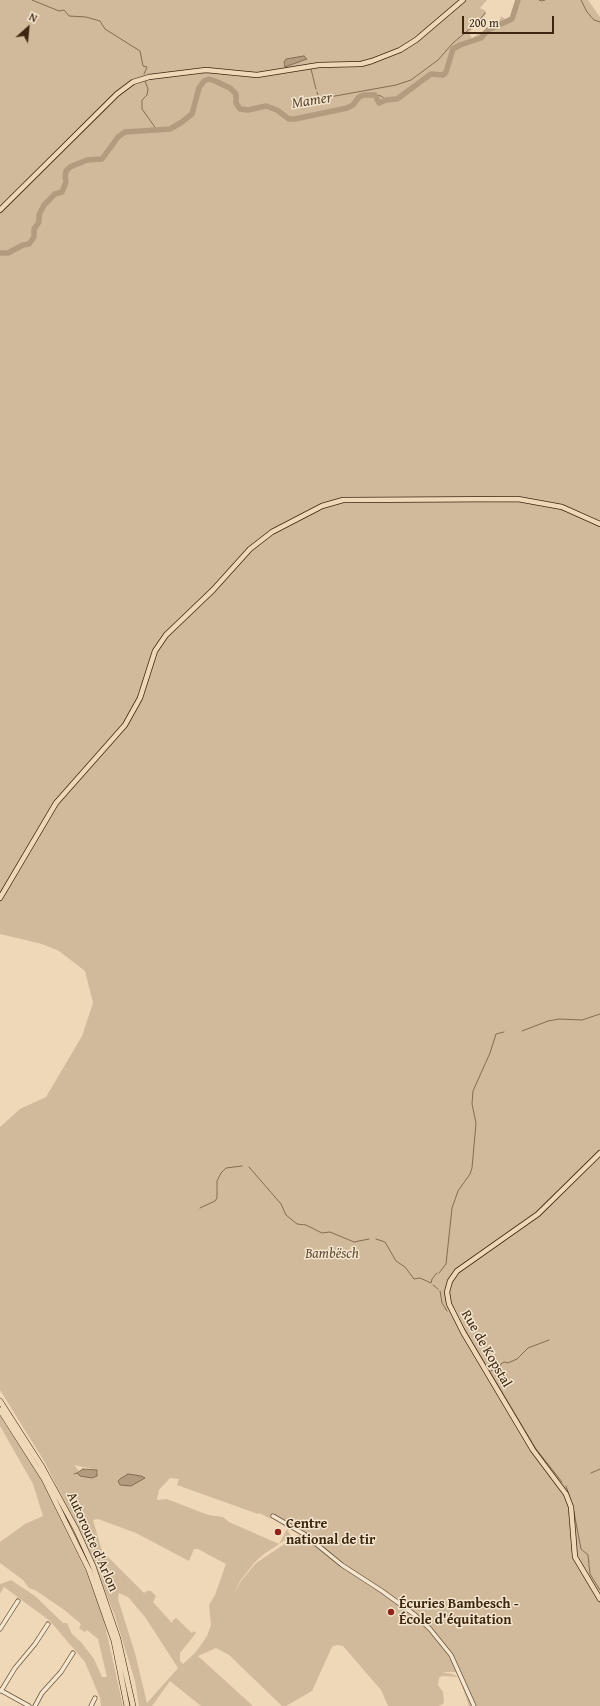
<!DOCTYPE html>
<meta charset="utf-8">
<style>
body{margin:0}
#map{position:relative;width:600px;height:1706px;overflow:hidden;background:#efd8b7;font-family:"Gentium Book Plus",serif}
canvas{display:block}
.north{position:absolute;left:8px;top:8px;width:40px;height:40px;-webkit-text-stroke:3px #f5e6d0;paint-order:stroke;rotate:27deg;font-size:11px;font-weight:700;line-height:16px;text-align:center;color:#3d2610}
.north::after{content:'';display:block;margin:auto;width:14px;height:18px;background:#3d2610;clip-path:polygon(50% 0,100% 100%,50% 72%,0 100%)}
.scale{position:absolute;left:462px;top:16px;width:92px;height:18px;box-sizing:border-box;border:2px solid #3d2610;border-top:0;padding-left:5px;font-size:12px;line-height:14px;white-space:nowrap;color:#3d2610;-webkit-text-stroke:3px #f5e6d0;paint-order:stroke}
</style>
<div id="map">
<canvas width="600" height="1706"></canvas>
<div class="north">N</div>
<div class="scale">200 m</div>
</div>
<script>
const context = document.querySelector('canvas').getContext('2d');
context.lineJoin = 'round';
function fillPath(path, color) { context.fillStyle = color; context.fill(path, 'evenodd'); }
const shape = rows => new Path2D(rows.map(r => 'M' + r).join(''));
function stroke(path, color, width, dash) { context.strokeStyle = color; context.lineWidth = width; context.lineCap = dash ? 'butt' : 'round'; context.setLineDash(dash || []); context.stroke(path); }
function label(font, color, halo, rows, align = 'center') {
  context.font = font + ' "Gentium Book Plus",serif'; context.lineWidth = 3; context.setLineDash([]); context.textBaseline = 'middle'; context.strokeStyle = halo; context.fillStyle = color; for (const [text, x, y, turn = 0] of rows) {
    context.save(); context.translate(x, y); context.rotate((+turn || 0) * Math.PI / 180); context.textAlign = isNaN(turn) ? turn : align; if (halo) context.strokeText(text, 0, 0); context.fillText(text, 0, 0); context.restore();
  }
}
const green = shape([
 [0,0,487,0,480,8,486,11,486,14,469,33,472,38,500,20,501,16,505,19,511,16,516,0,588,0,600,17,600,1706,474,1706,461,1676,444,1645,411,1612,409,1614,429,1631,449,1656,458,1672,442,1672,452,1674,461,1678,472,1706,469,1706,459,1677,442,1676,439,1678,438,1685,443,1692,444,1703,439,1706,388,1706,381,1690,343,1646,338,1645,333,1646,331,1649,312,1691,286,1706,282,1706,229,1655,216,1648,198,1656,253,1706,201,1706,170,1681,152,1706,139,1706,135,1681,115,1616,87,1546,44,1461,0,1390,0,1127,20,1109,46,1097,82,1036,93,1003,85,971,59,951,42,944,0,934],
 [74,1465,97,1470,98,1473,77,1473,79,1471],
 [170,1478,179,1479,177,1485,258,1514,259,1513,271,1519,274,1515,290,1523,376,1587,374,1589,340,1566,310,1540,298,1535,256,1563,241,1581,233,1596,240,1581,255,1562,264,1554,291,1536,287,1529,279,1544,229,1522,223,1517,208,1515,167,1499,157,1500,159,1490],
 [98,1519,136,1533,189,1561,194,1549,198,1549,226,1564,215,1595,209,1605,211,1625,207,1636,195,1653,183,1664,180,1661,180,1653,196,1633,194,1631,192,1633,176,1618,173,1620,172,1623,153,1602,156,1596,151,1591,147,1591,144,1593,102,1551,93,1520],
 [119,1593,128,1597,145,1617,178,1668,147,1703,135,1653,118,1599],
 [0,1416,41,1480,86,1572,104,1621,123,1706,101,1706,100,1698,85,1662,50,1621,4,1587,0,1594,0,1584,11,1580,35,1596,63,1623,67,1623,72,1634,81,1642,94,1659,102,1677,107,1677,98,1639,87,1630,85,1632,79,1628,81,1624,63,1609,35,1590,29,1588,23,1580,0,1563,0,1542,25,1524,43,1516,33,1484,0,1426]
]);
const water = shape([
 [304,56,307,59,285,67,284,62,286,59,304,56],
 [83,1469,97,1470,97,1476,92,1478,80,1476,77,1473,83,1469],
 [128,1474,141,1476,145,1478,131,1486,120,1485,118,1481,120,1479,128,1474]
]);
const stream = shape([
 [32,0,59,11,64,10,69,16,86,17,100,21,105,29,140,51,143,66,147,67,144,74],
 [539,0,542,1,545,0],
 [581,0,587,12,594,20,600,22],
 [311,69,316,89],
 [145,81,148,89,147,95,142,100,142,109,157,130],
 [317,92,319,99],
 [375,95,381,96,386,100],
 [313,100,396,85,411,80,438,60,453,43,478,22,485,13],
 [522,1031,548,1021,559,1019,582,1020,600,1014],
 [249,1167,281,1204,286,1215,297,1224,306,1225,322,1233,330,1232,354,1242,369,1239],
 [200,1208,215,1201,217,1198,217,1181,221,1173,226,1168,242,1166],
 [376,1239,385,1242,396,1261,405,1267,414,1279,420,1278,431,1283,432,1279,437,1273],
 [439,1273,446,1264,452,1208,458,1191,470,1174,472,1168,476,1123,472,1104,473,1091,490,1053,496,1034,504,1032],
 [433,1285,438,1289],
 [440,1291,442,1303,447,1311],
 [456,1315,536,1449,562,1482],
 [491,1371,504,1362,508,1363,517,1359,528,1348,549,1340],
 [591,1473,600,1469],
 [74,1474,77,1473],
 [566,1486,573,1507,581,1549,588,1555,590,1574,600,1590]
]);
const river = shape([
 [0,253,8,253,23,245,29,244,34,237,34,229,39,222,39,215,44,205,55,194,62,192,66,182,65,177,66,171,70,167,87,160,102,159,118,137,125,132,170,129,182,122,192,114,199,88,204,81,209,79,215,81,230,88,236,94,236,103,240,109,248,110,266,106,277,110,289,119,295,119,347,108,353,105,359,97,364,95,375,95,379,103,386,100,397,99,431,74,443,75,446,72,453,49,460,45,481,38,488,30,512,19,518,0]
]);
const minor = shape([
 [273,1516,304,1534,342,1565,382,1591,415,1615,430,1629,451,1655,474,1706],
 [0,1629,18,1601],
 [0,1690,29,1706],
 [1,1691,15,1668,35,1644,48,1624],
 [35,1706,42,1693,61,1672,73,1653],
 [91,1706,95,1698]
]);
const major = shape([
 [0,210,117,94,133,82,149,77,206,70,257,75,319,65,361,64,372,61,400,50,416,40,463,0],
 [0,898,56,803,125,725,140,698,155,651,166,635,213,590,250,549,272,532,322,506,343,500,518,499,562,507,600,524],
 [600,1153,538,1214,457,1271,450,1281,447,1292,449,1304,463,1332,533,1450,566,1494,571,1507,575,1557,600,1599]
]);
const highway = shape([
 [0,1401,41,1465,76,1529,93,1566,118,1639,133,1706],
 [0,1410,44,1479,89,1570,114,1641,127,1706]
]);
const markers = [
 [278,1532,4,"#8f2418"],
 [391,1612,4,"#8f2418"]
];
const parkNames = [
 ["Bambësch",332,1254]
];
const streetNames = [
 ["Rue de Kopstal",486,1349,60],
 ["Autoroute d'Arlon",92,1542,66]
];
const poiNames = [
 ["Centre",286,1524],
 ["national de tir",286,1540],
 ["Écuries Bambesch -",399,1604],
 ["École d'équitation",399,1620]
];
const waterNames = [
 ["Mamer",312,101,-9]
];
fillPath(green, '#d1ba9b');
fillPath(water, '#b29b7e');
stroke(water, '#836c52', 1);
stroke(stream, '#836c52', 1);
stroke(river, '#b29b7e', 5.5);
stroke(minor, '#6a523a', 5);
stroke(major, '#3d2610', 6);
stroke(highway, '#3d2610', 6);
stroke(minor, '#f5e6d0', 3.5);
stroke(major, '#efd8b7', 4.5);
stroke(highway, '#efd8b7', 5);
for (const [x, y, r, color] of markers) { const dot = new Path2D(); dot.arc(x, y, r, 0, 2 * Math.PI); context.fillStyle = color; context.fill(dot); stroke(dot, '#f5e6d0', 1.5); }
label('italic 14px', '#624b33', '#f5e6d0', parkNames);
label('14px', '#3d2610', '#f5e6d0', streetNames);
label('bold 14px', '#3d2610', '#f5e6d0', poiNames, 'left');
label('italic 15px', '#604931', '#f5e6d0', waterNames);
</script>
